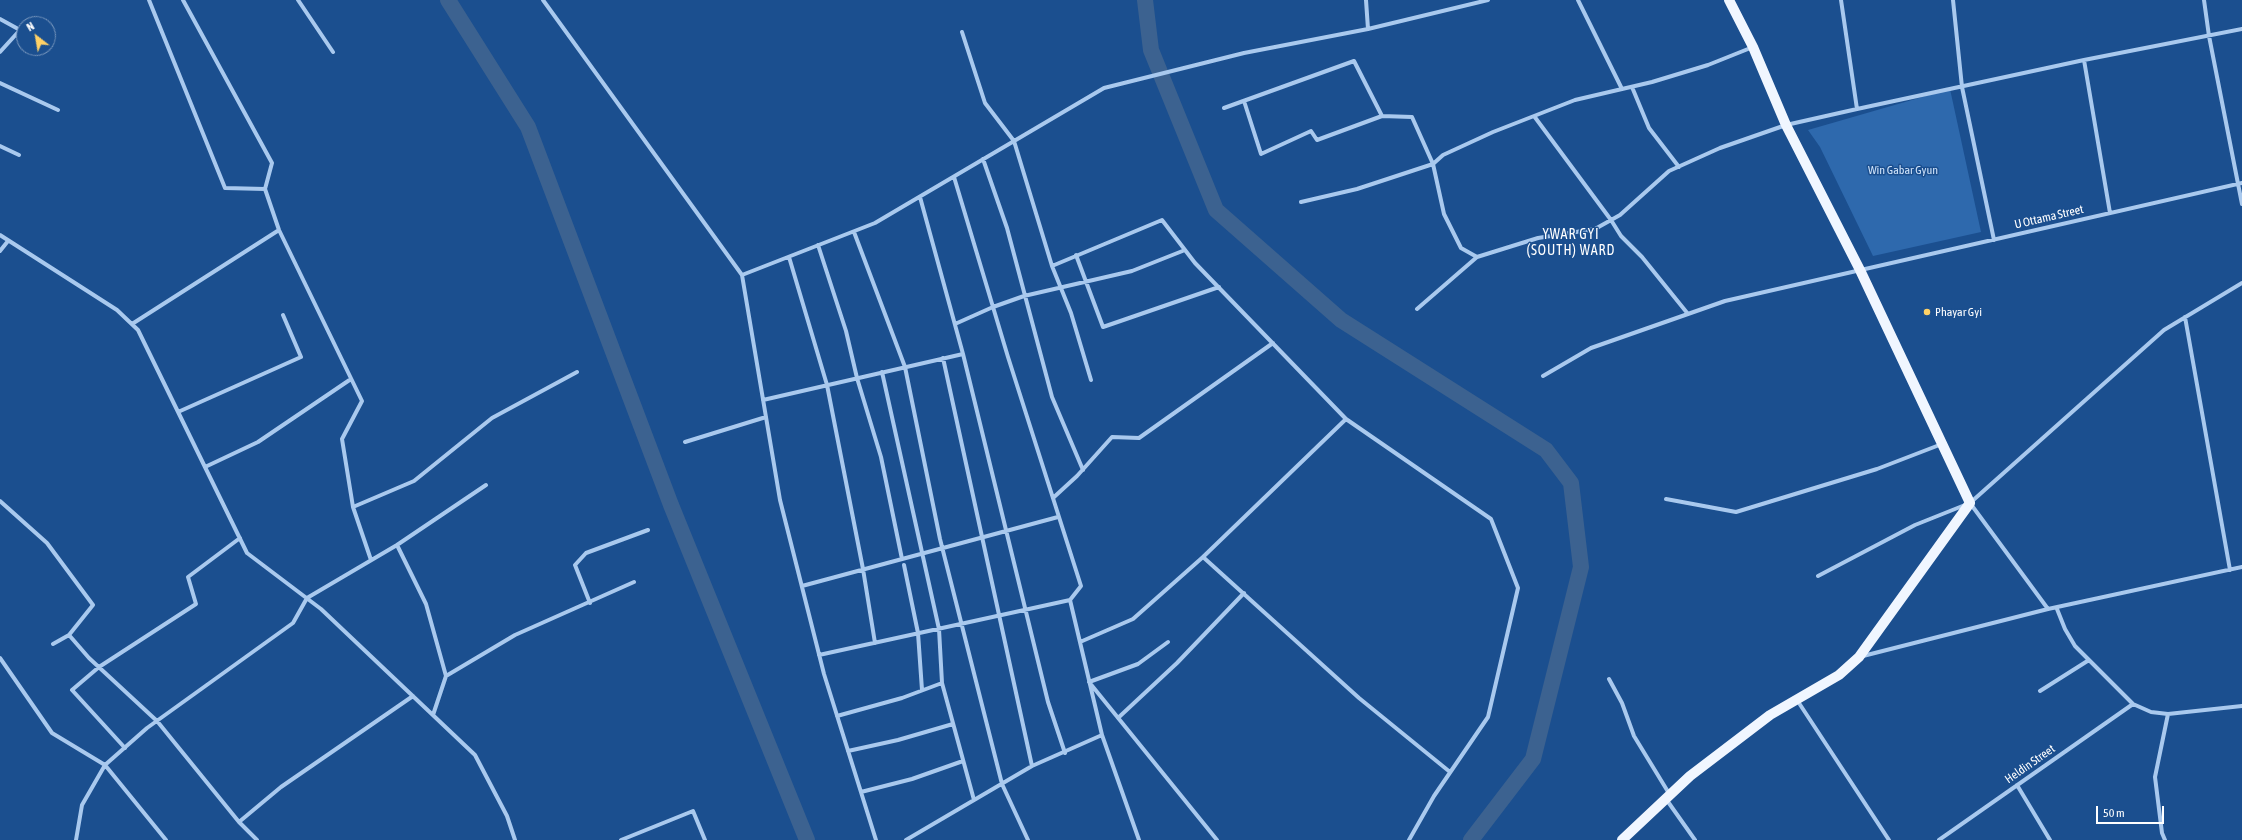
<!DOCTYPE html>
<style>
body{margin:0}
#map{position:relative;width:2242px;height:840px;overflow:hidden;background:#1b4f8f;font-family:"Asap Condensed",sans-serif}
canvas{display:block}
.north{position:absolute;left:16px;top:16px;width:40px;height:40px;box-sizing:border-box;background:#1b4f8f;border:1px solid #7695bc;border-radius:50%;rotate:329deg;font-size:11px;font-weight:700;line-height:16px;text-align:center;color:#fff}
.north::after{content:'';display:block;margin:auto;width:14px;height:18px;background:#ffd166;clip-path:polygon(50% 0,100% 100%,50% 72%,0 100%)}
.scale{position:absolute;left:2096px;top:806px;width:68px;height:18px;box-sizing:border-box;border:2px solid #fff;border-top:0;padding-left:5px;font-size:12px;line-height:14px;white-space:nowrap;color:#fff;-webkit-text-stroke:3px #1b4f8f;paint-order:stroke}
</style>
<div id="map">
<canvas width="2242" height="840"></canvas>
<div class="north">N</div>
<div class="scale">50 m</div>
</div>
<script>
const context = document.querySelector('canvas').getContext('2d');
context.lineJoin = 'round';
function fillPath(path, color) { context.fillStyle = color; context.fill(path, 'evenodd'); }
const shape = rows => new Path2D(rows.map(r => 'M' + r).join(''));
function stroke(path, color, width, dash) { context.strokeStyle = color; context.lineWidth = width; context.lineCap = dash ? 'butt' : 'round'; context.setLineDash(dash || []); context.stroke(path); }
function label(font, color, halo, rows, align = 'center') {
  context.font = font + ' "Asap Condensed",sans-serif'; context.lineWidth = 3; context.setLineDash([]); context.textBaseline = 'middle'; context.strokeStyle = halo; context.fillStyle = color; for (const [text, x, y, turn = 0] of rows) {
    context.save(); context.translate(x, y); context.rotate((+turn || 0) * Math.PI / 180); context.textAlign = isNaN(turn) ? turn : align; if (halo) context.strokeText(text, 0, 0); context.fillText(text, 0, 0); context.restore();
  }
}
const green = shape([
 [1950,89,1981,232,1873,256,1820,147,1808,130]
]);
const river = shape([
 [448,0,528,127,671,505,807,840],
 [1145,0,1151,50,1216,210,1341,320,1546,450,1571,483,1581,567,1533,759,1471,840]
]);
const street = shape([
 [149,0,225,188,265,189],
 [183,0,272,163,265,189,279,230,362,401,342,439,353,507,371,560],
 [298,0,333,52],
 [543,0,742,275,780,500,824,674,876,840],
 [1366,0,1368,29],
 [1578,0,1622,89],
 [1841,0,1857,109],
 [1953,0,1962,87,1994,240],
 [2204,0,2209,36,2242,204],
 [0,19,20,30,0,52],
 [962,32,985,103,1014,141,1052,266,1071,313,1091,380],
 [2084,60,2110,213],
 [0,83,58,110],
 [1632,87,1649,128,1679,167],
 [1244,101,1261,154,1311,131,1317,140,1382,116],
 [1224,108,1354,61,1382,116,1412,117,1433,164,1444,214,1461,248,1477,257],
 [1534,116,1611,220,1621,236,1642,257,1688,314],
 [0,146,19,155],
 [983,159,1007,228,1052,397,1083,470],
 [920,197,963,354,1048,702,1065,753],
 [1301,202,1357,189,1433,164,1443,155,1493,132,1575,100,1652,82,1708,65,1753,47],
 [854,232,905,367,940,539,1002,784,1028,840],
 [0,235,117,310,138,330,247,553,321,609,475,755,507,816,515,840],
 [818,245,846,331,857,378,881,457,902,559],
 [0,251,8,241],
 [1076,255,1103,327,1219,287],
 [789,257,827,385,863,569,875,643],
 [1052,266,1162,220,1195,263,1346,419,1491,519,1518,588,1488,717,1434,796,1409,840],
 [742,275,875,223,1104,88,1244,53,1368,29,1488,0],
 [1417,309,1477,257,1538,238,1595,229,1620,215,1669,171,1720,148,1786,125,1857,109,2084,60,2242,29],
 [2185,317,2230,570],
 [132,324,279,230],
 [955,324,993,307,1024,296,1132,271,1185,250],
 [943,358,1032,766],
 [882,372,939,629,942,683,974,800],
 [1543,376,1591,348,1725,301,2242,183],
 [763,400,963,354],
 [178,412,301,357,283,315],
 [685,442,766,417],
 [205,467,258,442,351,379],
 [1053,498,1077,476,1112,437,1139,438,1273,343],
 [1666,499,1736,512,1877,469,1942,444],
 [0,501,47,543,93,605,69,635,53,644],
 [1970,503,2048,609],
 [353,507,414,481,492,418,577,372],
 [397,545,426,604,446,676],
 [1203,557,1346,419],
 [904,565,918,633,922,690],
 [1818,576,1915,525,1970,503,2164,330,2242,283],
 [802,586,1058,517],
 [1070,600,1102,735,1139,840],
 [590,603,575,565,586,553,648,530],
 [2057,609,2065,629,2075,646,2133,704,2151,712,2168,714,2242,706],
 [69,635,89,658,157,721,239,822,257,840],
 [1080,642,1133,619,1203,557,1359,698,1450,772],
 [1168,642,1138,664,1089,682,1217,840],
 [819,655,1070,600,1081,586,1008,357,954,177],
 [1863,656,2048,609,2242,567],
 [0,658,52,733,105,765,166,840],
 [1609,679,1622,703,1634,736,1670,795],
 [2040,691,2089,660],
 [1797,700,1889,840],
 [433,715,446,676,515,635,634,582],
 [837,716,902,698,942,683],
 [1118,718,1177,663,1244,593],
 [125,748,72,690,99,667,196,604,188,577,240,538],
 [848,751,898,740,953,724],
 [2017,785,2050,840],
 [861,792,912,779,963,761],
 [1666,799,1695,840],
 [239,822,281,787,413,696],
 [76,840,82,805,105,765,147,728,293,623,307,598,397,545,486,485],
 [621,840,693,811,705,840],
 [906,840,1032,766,1102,735],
 [1939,840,2133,704],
 [2165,840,2162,833,2155,777,2168,714]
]);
const primary = shape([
 [1622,840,1690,776,1770,715,1839,675,1859,657,1970,503,1860,270,1786,125,1753,47,1729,0]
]);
const markers = [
 [1927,312,4,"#ffd166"]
];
const parkNames = [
 ["Win Gabar Gyun",1903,170]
];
const streetNames = [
 ["U Ottama Street",2049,217,-13],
 ["Heldin Street",2030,764,-35]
];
const poiNames = [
 ["Phayar Gyi",1935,312]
];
const quarterNames = [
 ["YWAR GYI",1571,235],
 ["(SOUTH) WARD",1571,251]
];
fillPath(green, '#2e69ad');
stroke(river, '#3c6290', 16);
stroke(street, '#a9c9ee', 4);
stroke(primary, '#f0f6ff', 10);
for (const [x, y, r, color] of markers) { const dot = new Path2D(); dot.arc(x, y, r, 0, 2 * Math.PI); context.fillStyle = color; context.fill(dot); stroke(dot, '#1b4f8f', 1.5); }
label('12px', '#cfe3fa', '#1b4f8f', parkNames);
label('12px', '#fff', '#1b4f8f', streetNames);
label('12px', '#fff', '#1b4f8f', poiNames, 'left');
context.letterSpacing = '1px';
label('14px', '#fff', '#1b4f8f', quarterNames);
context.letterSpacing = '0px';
</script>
